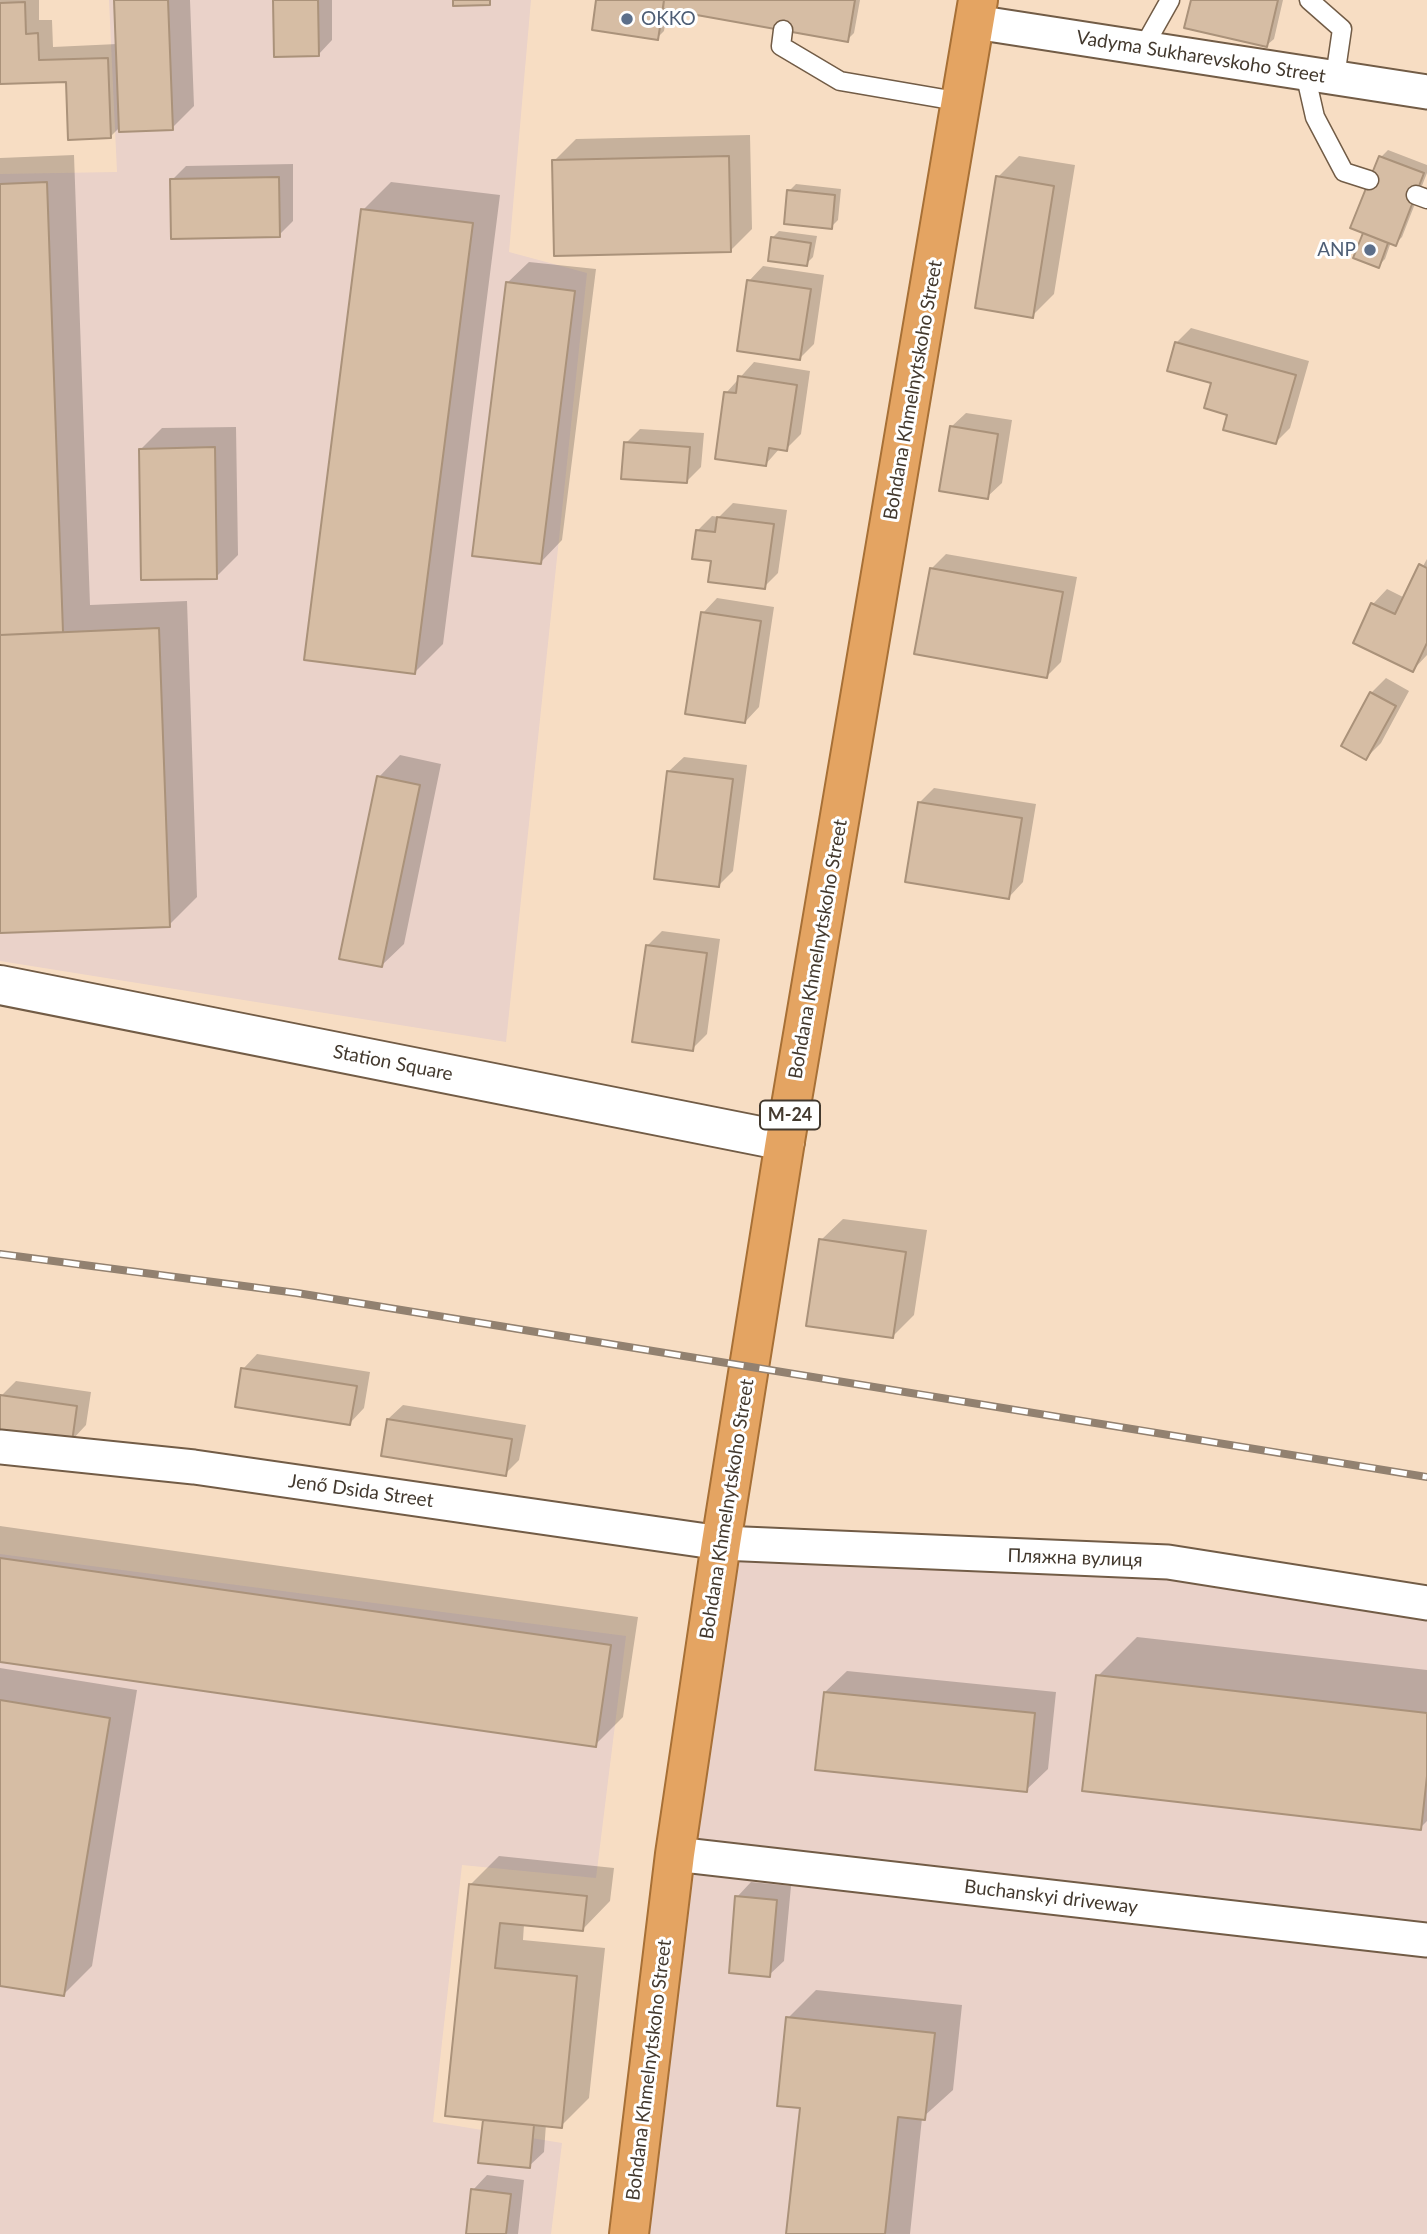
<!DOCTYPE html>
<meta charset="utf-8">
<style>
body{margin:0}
canvas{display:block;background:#f7ddc3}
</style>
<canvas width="1427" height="2234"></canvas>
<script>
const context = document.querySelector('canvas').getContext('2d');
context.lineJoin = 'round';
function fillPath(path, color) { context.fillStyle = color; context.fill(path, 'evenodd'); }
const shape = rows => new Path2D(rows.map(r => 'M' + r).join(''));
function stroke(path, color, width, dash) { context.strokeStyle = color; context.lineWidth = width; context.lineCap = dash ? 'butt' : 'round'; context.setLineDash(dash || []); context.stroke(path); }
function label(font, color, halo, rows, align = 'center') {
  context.font = font + ' Lato,sans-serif'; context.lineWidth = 6; context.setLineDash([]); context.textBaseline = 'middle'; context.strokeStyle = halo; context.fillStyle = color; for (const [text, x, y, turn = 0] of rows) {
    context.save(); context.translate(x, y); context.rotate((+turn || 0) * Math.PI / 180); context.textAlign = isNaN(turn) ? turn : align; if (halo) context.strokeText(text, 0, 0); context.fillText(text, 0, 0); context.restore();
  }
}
const industrial = shape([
 [109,0,531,0,509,252,587,273,506,1042,0,961,0,174,117,172],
 [0,1554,626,1636,596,1878,462,1865,433,2122,562,2143,551,2234,0,2234],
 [733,1557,1164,1576,1427,1619,1427,2234,629,2234]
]);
const shadow = shape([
 [0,0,39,0,39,20,52,20,53,47,117,44,115,0,190,0,194,106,172,128,121,126,110,137,68,80,0,83],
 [275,0,332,0,332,40,318,55],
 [598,0,860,0,854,33,847,40,668,8,664,31,657,38],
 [1193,0,1283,0,1274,39,1267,45],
 [750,135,752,229,730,251,554,161,576,139],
 [1388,150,1427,165,1427,173,1402,237,1395,244,1391,242,1385,259,1378,266,1365,232,1353,227,1381,157],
 [74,155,90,605,187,601,197,897,169,925,0,931,0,158],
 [1019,156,1075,165,1054,294,1032,316,998,177],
 [293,164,293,221,279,235,172,180,186,166],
 [391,182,500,195,443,644,415,672,363,210],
 [796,184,841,189,838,220,831,227,789,191],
 [779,231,817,236,813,257,806,264,772,238],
 [529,262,596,269,562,540,541,562,507,283],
 [763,266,824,275,814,344,800,358,749,281],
 [1191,328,1309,361,1290,428,1276,442,1213,382,1169,370,1177,342],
 [754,362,810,371,801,434,786,449,780,448,765,465,726,393],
 [966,413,1012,420,1002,483,987,497,951,427],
 [236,427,238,555,216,577,140,450,162,428],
 [640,429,704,433,701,467,686,482,626,443],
 [733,503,787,510,778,573,764,587,713,560,697,531,712,516,719,517],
 [946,554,1077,577,1061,662,1047,676,932,568],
 [1427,559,1427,655,1413,670,1355,642,1373,604,1387,589,1405,598],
 [717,598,774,607,759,707,745,722,703,613],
 [1386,678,1409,691,1381,743,1366,758,1371,693],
 [400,755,441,764,404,944,382,965,379,777],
 [684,757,747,765,733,871,719,885,669,771],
 [934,788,1036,804,1023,882,1009,897,919,803],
 [662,931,720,939,707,1034,692,1049,647,946],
 [843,1219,927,1230,914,1315,893,1336,821,1240],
 [257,1354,370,1372,364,1408,350,1423,243,1369],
 [16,1381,91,1392,86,1425,72,1440,0,1430,1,1396],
 [403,1405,526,1425,519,1460,505,1474,388,1419],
 [0,1526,638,1617,623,1717,595,1745,0,1660],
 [1137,1637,1427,1670,1427,1821,1420,1828,1098,1676],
 [0,1668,137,1690,92,1966,63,1995,0,1984],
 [847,1671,1056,1692,1048,1769,1026,1790,825,1692],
 [499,1856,614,1868,610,1901,582,1930,524,1924,523,1940,605,1948,589,2098,561,2126,546,2124,544,2152,529,2166,480,2161,485,2118,471,1884],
 [751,1882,791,1886,784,1961,769,1975,737,1897],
 [816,1990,962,2005,953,2090,922,2118,910,2234,788,2234,802,2107,788,2018],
 [487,2175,524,2180,518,2234,467,2234,473,2190]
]);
const building = shape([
 [114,0,168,0,173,130,119,132,114,0],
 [273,0,318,0,319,56,274,57,273,0],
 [453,0,490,0,490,5,453,6,453,0],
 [596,0,664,0,658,40,592,30,596,0],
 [664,0,855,0,848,42,663,9,664,0],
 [1191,0,1278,0,1267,47,1184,28,1191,0],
 [25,2,26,34,38,33,39,60,108,58,111,138,68,140,66,82,0,84,0,3,25,2],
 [729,156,731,252,554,256,552,160,729,156],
 [1379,156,1424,173,1396,246,1350,228,1379,156],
 [996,176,1054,186,1033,318,975,308,996,176],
 [279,177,280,237,171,239,170,179,279,177],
 [47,182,63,632,0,635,0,184,47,182],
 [787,190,835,195,832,229,784,224,787,190],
 [361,209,473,223,415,674,304,660,361,209],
 [1363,233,1388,243,1379,268,1353,258,1363,233],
 [771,237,811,243,807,266,768,261,771,237],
 [747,280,811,289,800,360,737,351,747,280],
 [506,282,575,291,541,564,472,556,506,282],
 [1175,342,1296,375,1276,444,1223,430,1227,415,1204,408,1211,383,1167,371,1175,342],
 [738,376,797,385,787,451,769,448,766,466,715,459,724,392,736,393,738,376],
 [950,426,998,434,988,499,939,491,950,426],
 [624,442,690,447,687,483,621,479,624,442],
 [215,447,217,579,141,580,139,449,215,447],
 [717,517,774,524,765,589,708,582,711,561,692,559,696,530,715,532,717,517],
 [1419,564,1427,568,1427,643,1413,672,1353,643,1371,603,1395,614,1419,564],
 [930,568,1063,592,1047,678,914,654,930,568],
 [701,612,761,621,745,723,685,714,701,612],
 [159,628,170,927,0,933,0,635,159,628],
 [1370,692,1396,706,1366,760,1341,746,1370,692],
 [667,771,733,779,719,887,654,879,667,771],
 [377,776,420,785,382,967,339,959,377,776],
 [918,802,1022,818,1009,899,905,882,918,802],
 [646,945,707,953,693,1051,632,1042,646,945],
 [819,1239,906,1252,893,1338,806,1326,819,1239],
 [241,1368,357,1386,350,1425,235,1407,241,1368],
 [0,1395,77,1406,72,1442,0,1431,0,1395],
 [387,1419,512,1439,506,1476,381,1456,387,1419],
 [0,1558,611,1645,596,1747,0,1662,0,1558],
 [1096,1675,1427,1713,1427,1776,1421,1830,1082,1791,1096,1675],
 [824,1692,1035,1713,1027,1792,815,1770,824,1692],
 [0,1700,110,1718,64,1996,0,1986,0,1700],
 [469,1884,587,1896,583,1931,500,1923,495,1968,577,1976,562,2128,445,2116,469,1884],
 [735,1896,777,1900,770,1977,729,1973,735,1896],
 [786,2017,935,2033,925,2120,898,2117,885,2234,786,2234,800,2108,777,2106,786,2017],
 [483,2120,534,2125,530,2168,478,2163,483,2120],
 [471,2189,511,2194,506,2234,466,2234,471,2189]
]);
const service = shape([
 [1309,0,1342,29,1335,77],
 [783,30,781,46,840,81,962,102],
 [1143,48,1170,0],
 [1305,73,1315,117,1344,172,1369,180],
 [1416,195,1427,199]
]);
const minor = shape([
 [975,22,1427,92],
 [0,1447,194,1467,721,1543,1168,1562,1427,1603],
 [675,1854,1427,1940]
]);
const tertiary = shape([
 [0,985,785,1141]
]);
const trunk = shape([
 [629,2234,675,1854,721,1543,785,1141,978,0]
]);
const rail = shape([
 [0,1254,297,1293,1427,1477]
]);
const markers = [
 [627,19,7,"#5c6f8a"],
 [1370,250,7,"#5c6f8a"]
];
const shields = [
 [790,1115,60]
];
const shieldNames = [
 ["М-24",790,1115]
];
const serviceNames = [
 ["OKKO",641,19],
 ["ANP",1356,250,"right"]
];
const streetNames = [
 ["Vadyma Sukharevskoho Street",1201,57,9],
 ["Bohdana Khmelnytskoho Street",913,390,-80],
 ["Bohdana Khmelnytskoho Street",818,949,-80],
 ["Station Square",393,1063,11],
 ["Jenő Dsida Street",361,1491,8],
 ["Bohdana Khmelnytskoho Street",727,1509,-81],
 ["Пляжна вулиця",1075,1558,2],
 ["Buchanskyi driveway",1051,1897,7],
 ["Bohdana Khmelnytskoho Street",649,2070,-83]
];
fillPath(industrial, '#ead2c9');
fillPath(shadow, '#0003');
fillPath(building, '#d6bda4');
stroke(building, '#aa927a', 2);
stroke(service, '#725c46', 21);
stroke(minor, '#725c46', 37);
stroke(tertiary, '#725c46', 42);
stroke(trunk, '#a77036', 42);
stroke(service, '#fff', 18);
stroke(minor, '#fff', 33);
stroke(tertiary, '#fff', 38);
stroke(trunk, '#e4a462', 38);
stroke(rail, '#928170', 8);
stroke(rail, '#fff', 5, [16]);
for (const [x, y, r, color] of markers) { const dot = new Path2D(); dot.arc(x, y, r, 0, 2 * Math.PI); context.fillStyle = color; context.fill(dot); stroke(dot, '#fff', 2.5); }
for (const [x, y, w] of shields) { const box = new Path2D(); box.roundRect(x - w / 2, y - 14.5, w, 29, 5); context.fillStyle = '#fff'; context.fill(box); stroke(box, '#43392e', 2); }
label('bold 18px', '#43392e', null, shieldNames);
label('19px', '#4e5e75', '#fff', serviceNames, 'left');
label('19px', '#43392e', '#fff', streetNames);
</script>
